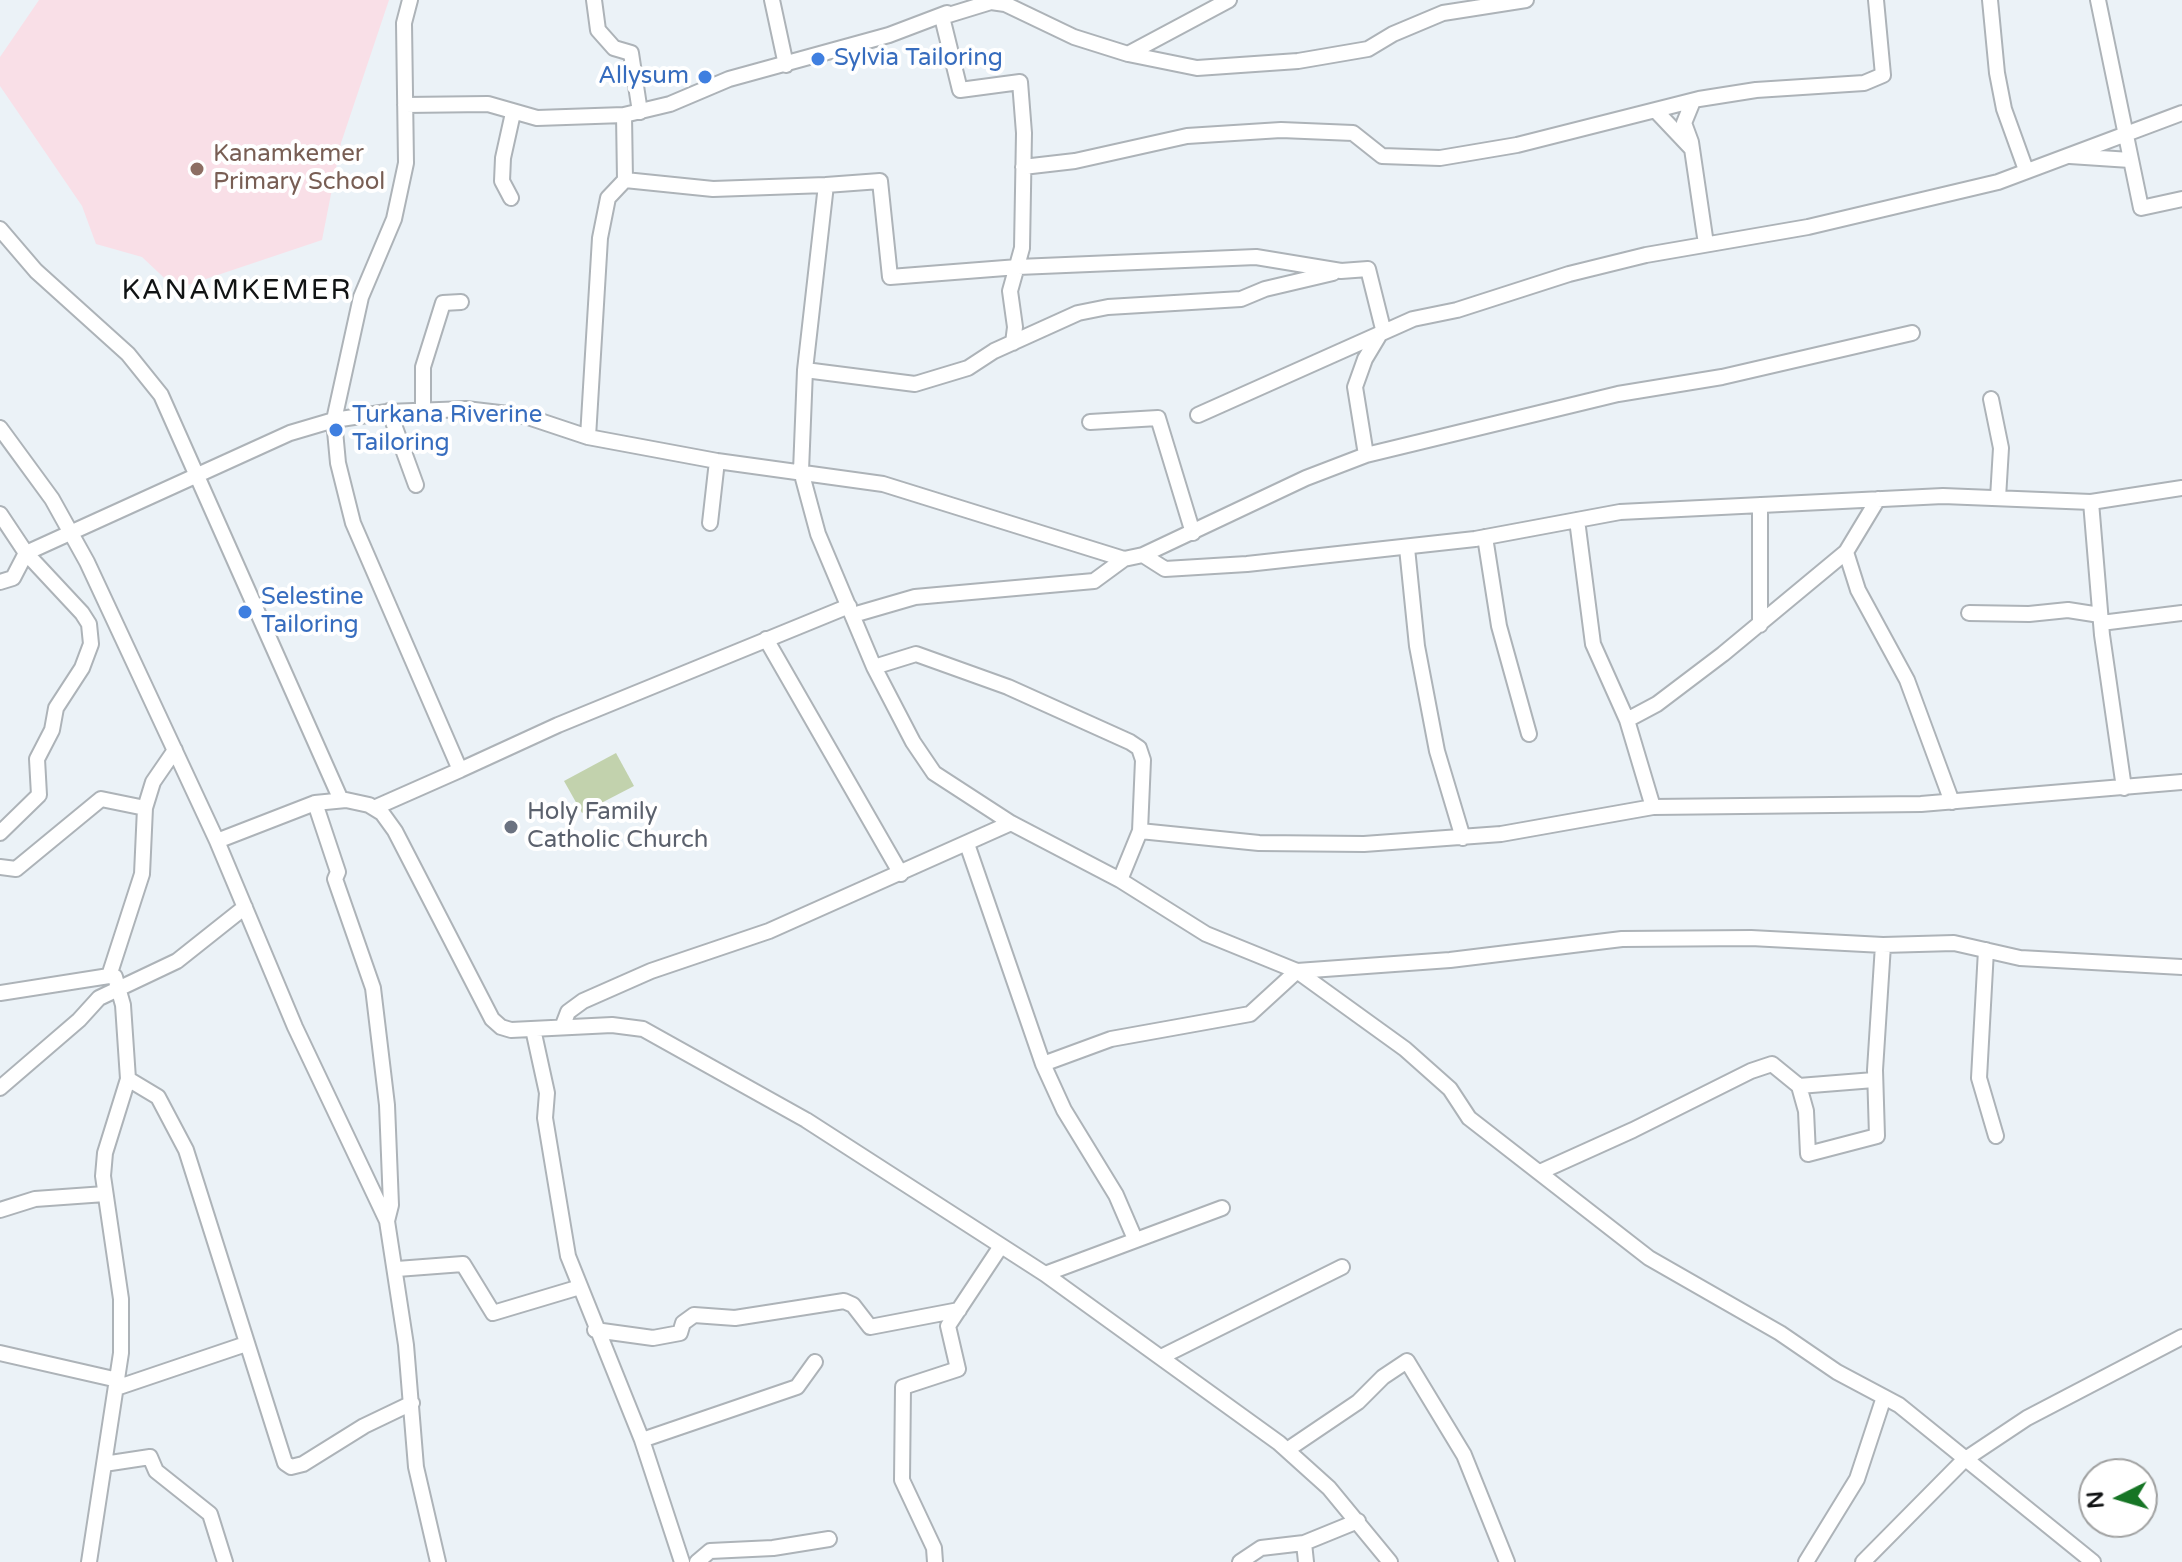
<!DOCTYPE html>
<style>
body{margin:0}
#map{position:relative;width:2182px;height:1562px;overflow:hidden;background:#ebf2f7;font-family:"Varela Round",sans-serif}
canvas{display:block}
.north{position:absolute;left:2078px;top:1458px;width:80px;height:80px;box-sizing:border-box;background:#fff;border:2px solid #a0a1a1;border-radius:50%;rotate:265deg;font-size:22px;font-weight:700;line-height:32px;text-align:center;color:#111314}
.north::after{content:'';display:block;margin:auto;width:28px;height:36px;background:#167525;clip-path:polygon(50% 0,100% 100%,50% 72%,0 100%)}
</style>
<div id="map">
<canvas width="2182" height="1562"></canvas>
<div class="north">N</div>
</div>
<script>
const context = document.querySelector('canvas').getContext('2d');
context.lineJoin = 'round';
function fillPath(path, color) { context.fillStyle = color; context.fill(path, 'evenodd'); }
const shape = rows => new Path2D(rows.map(r => 'M' + r).join(''));
function stroke(path, color, width, dash) { context.strokeStyle = color; context.lineWidth = width; context.lineCap = dash ? 'butt' : 'round'; context.setLineDash(dash || []); context.stroke(path); }
function label(font, color, halo, rows, align = 'center') {
  context.font = font + ' "Varela Round",sans-serif'; context.lineWidth = 8; context.setLineDash([]); context.textBaseline = 'middle'; context.strokeStyle = halo; context.fillStyle = color; for (const [text, x, y, turn = 0] of rows) {
    context.save(); context.translate(x, y); context.rotate((+turn || 0) * Math.PI / 180); context.textAlign = isNaN(turn) ? turn : align; if (halo) context.strokeText(text, 0, 0); context.fillText(text, 0, 0); context.restore();
  }
}
const education = shape([
 [39,0,389,0,341,143,322,240,176,289,142,257,96,244,82,206,0,86,0,57]
]);
const green = shape([
 [616,753,634,786,582,813,564,781]
]);
const minor = shape([
 [594,0,598,30,614,48,631,53,640,112],
 [772,0,786,65],
 [1990,0,1997,73,2004,109,2026,170],
 [2098,0,2141,208,2182,199],
 [1128,54,1229,0],
 [1693,101,1684,123,1691,142,1706,244],
 [405,105,488,104,537,118,624,115],
 [1656,111,1691,148],
 [2070,156,2130,160],
 [1023,167,1075,161,1187,136,1281,130,1353,133,1382,156,1440,158,1517,145,1699,99,1756,90,1864,83,1883,75,1876,0],
 [625,180,713,189,826,185,805,370,801,471,818,534,874,667,913,742,934,773,1011,823,1120,880,1206,934,1297,971,1405,1049,1450,1089,1469,1118,1649,1258,1780,1333,1837,1372,1899,1405,2093,1562],
 [826,185,880,181,890,277,1018,267,1256,257,1341,271,1368,269,1383,329,1365,359,1355,387,1366,455],
 [511,198,502,181,503,158,513,113],
 [0,229,36,271,128,354,161,395,341,800],
 [1013,343,1015,327,1010,291,1022,248,1024,133,1020,82,960,90,942,17,991,2,1005,4,1074,37,1128,54,1197,68,1298,61,1368,49,1393,34,1443,13,1526,0],
 [805,370,915,384,968,368,994,351,1078,313,1108,307,1241,299,1265,289,1333,273],
 [1991,399,2001,448,1998,498],
 [423,409,423,367,443,303,461,302],
 [389,411,416,485],
 [1198,415,1413,319,1457,310,1569,274,1646,255,1808,227,1998,182,2182,113],
 [1090,422,1158,418,1193,533],
 [0,428,52,499,87,562,217,841,295,1027,387,1221,406,1345,416,1467,438,1562],
 [588,437,600,238,608,198,625,180,624,115,670,104,729,79,889,35,947,13],
 [1878,499,1846,552,1858,590,1907,680,1952,802],
 [2091,502,2102,635,2124,788],
 [0,514,26,553,290,433,334,420,387,412,466,409,525,416,588,437,717,461,883,484,1124,559,1143,555,1306,478,1366,455,1618,394,1722,377,1912,333],
 [1577,520,1593,644,1627,720,1653,807],
 [710,523,717,461],
 [1485,537,1499,626,1529,734],
 [1407,548,1417,646,1437,751,1463,838],
 [1143,555,1165,569,1247,564,1475,539,1620,512,1943,496,2091,502,2182,488],
 [0,582,13,578,26,553,82,613,89,624,91,644,82,668,56,708,52,730,37,759,39,795,0,833],
 [1969,613,2029,614,2068,610,2100,615],
 [853,615,915,597,1094,581,1124,559],
 [2101,623,2182,613],
 [1760,625,1760,505],
 [766,639,901,874],
 [874,667,916,654,1008,687,1130,742,1139,748,1143,760,1140,831],
 [1627,720,1657,704,1723,654,1846,552],
 [460,770,558,725,849,606],
 [315,803,338,872,335,879,373,988,387,1105,391,1205,387,1221],
 [374,808,460,770,353,523,338,463,334,420,361,297,394,219,406,163,404,23,410,0],
 [217,841,315,803,346,800,369,805,382,813,395,831,492,1019,501,1027,511,1030,612,1025,643,1029,806,1120,1045,1274,1279,1443,1329,1488,1390,1562],
 [967,844,1043,1064,1064,1110,1116,1195,1135,1239],
 [0,867,16,869,101,799,145,808,153,782,175,750],
 [1120,880,1140,831,1259,843,1364,844,1501,834,1653,807,1921,804,2182,782],
 [1986,950,1979,1078,1996,1136],
 [109,976,142,874,145,808],
 [0,993,109,976,115,977,123,1005,128,1079,105,1153,103,1176,121,1299,121,1353,89,1562],
 [563,1025,568,1012,583,1001,651,971,769,931,1011,823],
 [533,1029,547,1093,545,1118,568,1256,642,1440,682,1562],
 [1043,1064,1111,1039,1250,1014,1297,971,1450,960,1622,939,1751,938,1883,945,1954,943,2020,958,2182,967],
 [128,1079,158,1097,186,1150,285,1463,291,1467,303,1464,364,1426,412,1403],
 [1799,1086,1874,1080],
 [0,1088,79,1020,99,998,177,961,245,907],
 [1540,1172,1633,1130,1751,1071,1772,1064,1799,1086,1806,1111,1808,1154,1877,1136,1875,1070,1883,945],
 [0,1210,35,1199,105,1194],
 [397,1269,463,1264,493,1313,580,1287],
 [1045,1274,1222,1208],
 [595,1330,653,1338,680,1333,683,1323,694,1315,735,1318,844,1301,853,1305,870,1327,959,1310],
 [0,1353,118,1380],
 [1161,1357,1342,1267],
 [116,1388,246,1344],
 [642,1440,797,1387,815,1362],
 [1287,1450,1358,1402,1383,1377,1407,1361,1464,1455,1507,1562],
 [104,1464,150,1457,156,1471,210,1514,225,1562],
 [697,1562,710,1551,773,1548,829,1539],
 [935,1562,934,1548,902,1480,903,1387,958,1369,948,1326,1001,1246],
 [1240,1562,1261,1548,1304,1543],
 [1306,1562,1304,1543,1358,1521],
 [1806,1562,1857,1479,1884,1397],
 [1863,1562,1964,1460,2027,1418,2182,1337]
]);
const markers = [
 [818,59,8,"#3f7fe0"],
 [705,77,8,"#3f7fe0"],
 [197,169,8,"#8d6e63"],
 [336,430,8,"#3f7fe0"],
 [245,612,8,"#3f7fe0"],
 [511,827,8,"#6b7280"]
];
const shopNames = [
 ["Sylvia Tailoring",834,59],
 ["Allysum",689,77,"right"],
 ["Turkana Riverine",352,416],
 ["Tailoring",352,444],
 ["Selestine",261,598],
 ["Tailoring",261,626]
];
const educationNames = [
 ["Kanamkemer",213,155],
 ["Primary School",213,183]
];
const worshipNames = [
 ["Holy Family",527,813],
 ["Catholic Church",527,841]
];
const quarterNames = [
 ["KANAMKEMER",237,292]
];
fillPath(education, '#f9dfe7');
fillPath(green, '#c2d2ad');
stroke(minor, '#adb3b8', 18);
stroke(minor, '#fff', 14);
for (const [x, y, r, color] of markers) { const dot = new Path2D(); dot.arc(x, y, r, 0, 2 * Math.PI); context.fillStyle = color; context.fill(dot); stroke(dot, '#fff', 3); }
label('24px', '#366cbe', '#fff', shopNames, 'left');
label('24px', '#785e54', '#fff', educationNames, 'left');
label('24px', '#5b616d', '#fff', worshipNames, 'left');
context.letterSpacing = '2px';
label('28px', '#111314', '#fff', quarterNames);
context.letterSpacing = '0px';
</script>
